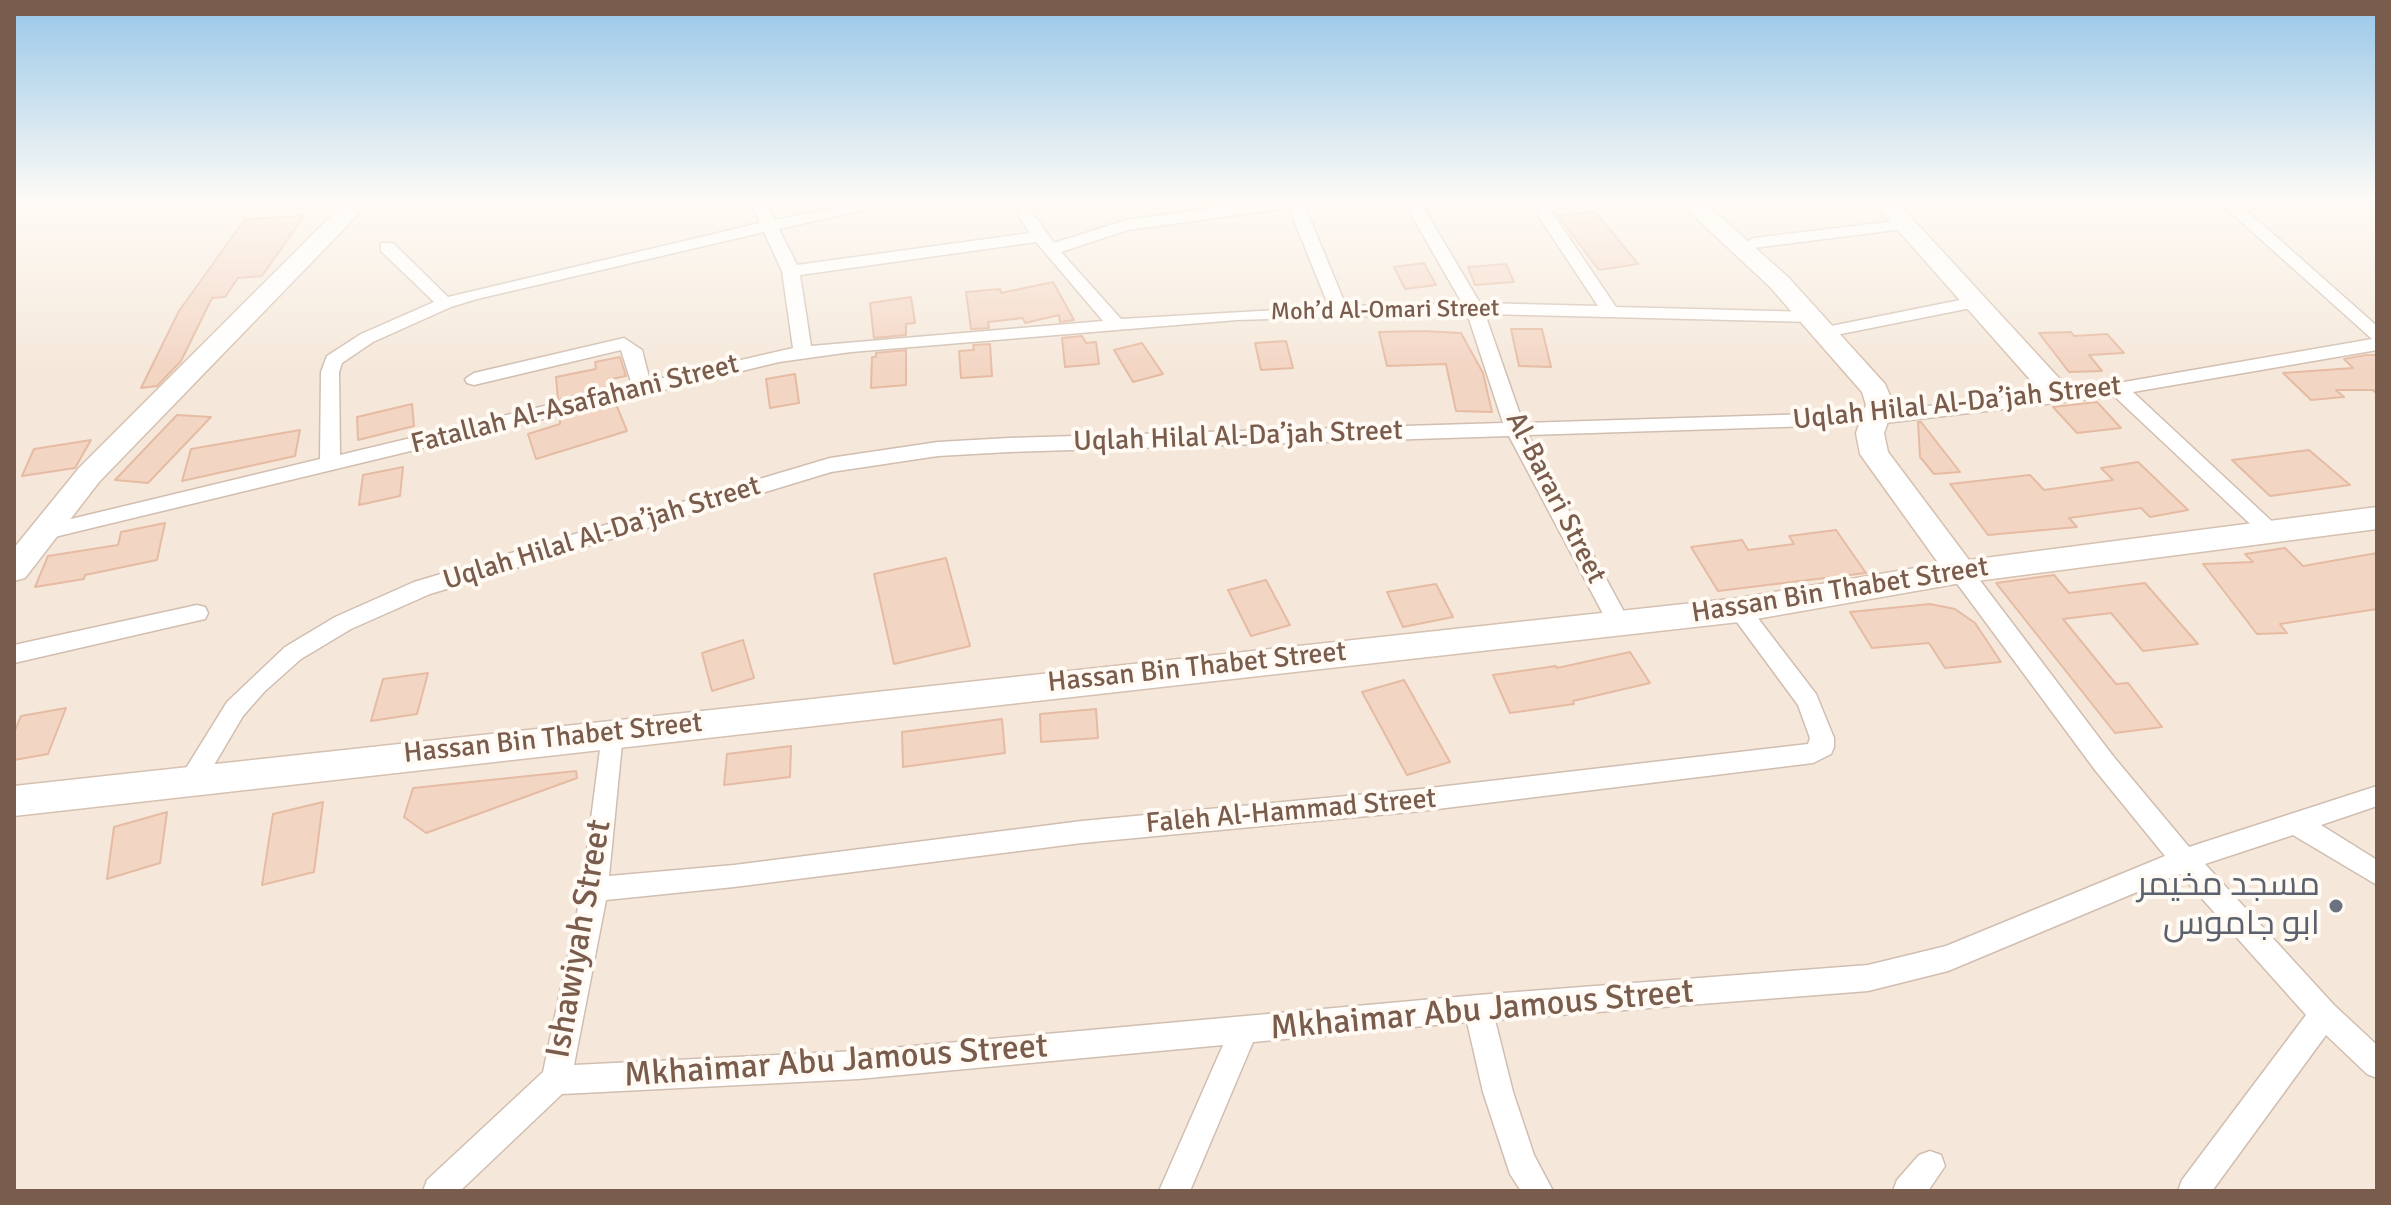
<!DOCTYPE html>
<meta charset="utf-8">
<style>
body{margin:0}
#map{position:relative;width:2391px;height:1205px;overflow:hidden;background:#fdf6ec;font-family:Signika,sans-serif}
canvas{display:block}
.frame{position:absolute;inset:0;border:16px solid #7a5c4d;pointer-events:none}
</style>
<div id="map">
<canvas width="2391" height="1205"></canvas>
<div class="frame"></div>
</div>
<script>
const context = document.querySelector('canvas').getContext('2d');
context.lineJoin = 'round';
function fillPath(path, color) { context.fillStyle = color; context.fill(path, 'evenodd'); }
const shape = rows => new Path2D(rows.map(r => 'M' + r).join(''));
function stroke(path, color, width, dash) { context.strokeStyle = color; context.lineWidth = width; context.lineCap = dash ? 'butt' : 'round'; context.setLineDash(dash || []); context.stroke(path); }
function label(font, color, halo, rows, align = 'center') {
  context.font = font + ' Signika,Cairo,sans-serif'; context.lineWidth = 8; context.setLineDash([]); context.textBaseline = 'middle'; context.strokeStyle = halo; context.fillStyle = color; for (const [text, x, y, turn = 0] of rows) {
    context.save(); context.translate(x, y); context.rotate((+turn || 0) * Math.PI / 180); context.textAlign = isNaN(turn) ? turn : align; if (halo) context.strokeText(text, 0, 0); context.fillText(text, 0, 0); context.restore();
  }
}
const residential = shape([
 [14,202,2377,202,2377,1191,14,1191]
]);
const building = shape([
 [1595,211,1638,264,1599,270,1558,216,1595,211],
 [304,216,262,276,238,278,225,297,212,298,181,361,157,386,141,388,179,311,245,219,304,216],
 [1424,263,1436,285,1405,289,1394,267,1424,263],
 [1506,264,1514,282,1475,285,1468,267,1506,264],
 [1053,282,1074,320,1060,322,1059,315,1025,323,1023,318,988,322,989,328,971,329,966,292,1000,289,1001,293,1053,282],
 [911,297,915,323,906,324,906,335,874,338,870,303,911,297],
 [1511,329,1542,329,1551,367,1519,366,1511,329],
 [1423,331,1461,333,1483,373,1492,412,1456,411,1446,364,1387,366,1379,332,1423,331],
 [2071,332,2074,336,2107,334,2124,353,2089,355,2102,371,2069,372,2039,333,2071,332],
 [1082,336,1086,343,1096,342,1099,364,1065,367,1062,338,1082,336],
 [1286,341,1293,368,1261,370,1255,343,1286,341],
 [1142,343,1163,374,1133,382,1114,350,1142,343],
 [990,344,992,376,961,378,959,351,974,350,973,345,990,344],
 [906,350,906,385,871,388,872,357,876,357,876,353,906,350],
 [2366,355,2377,355,2377,394,2373,390,2336,390,2344,397,2311,400,2283,373,2353,368,2344,359,2366,355],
 [620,357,626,376,607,380,609,387,558,400,556,377,596,369,595,362,620,357],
 [795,374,799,403,770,408,766,379,795,374],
 [2097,402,2121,428,2077,433,2053,407,2097,402],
 [412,404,414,426,358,440,357,417,412,404],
 [616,404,627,431,536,459,528,434,560,424,560,418,616,404],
 [177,415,211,417,148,483,115,480,177,415],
 [1918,422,1921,422,1960,472,1934,474,1920,457,1918,422],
 [300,430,295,456,182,481,191,449,300,430],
 [91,440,75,468,22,476,34,449,91,440],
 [2309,450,2350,485,2270,496,2232,460,2309,450],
 [2138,462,2188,510,2150,517,2141,508,2069,518,2077,527,1988,535,1950,484,2030,475,2044,490,2113,480,2101,468,2138,462],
 [403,467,400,496,359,505,363,475,403,467],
 [165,523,157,560,85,575,84,579,35,587,48,556,118,545,121,532,165,523],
 [1836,530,1866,573,1718,591,1691,547,1742,540,1748,550,1794,544,1789,536,1836,530],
 [2285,548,2303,566,2377,553,2377,609,2280,624,2287,633,2257,634,2203,564,2253,562,2245,554,2285,548],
 [946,558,970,646,894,664,874,574,946,558],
 [2054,575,2069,593,2145,583,2198,644,2143,651,2111,613,2063,619,2116,684,2128,683,2162,727,2115,733,1996,583,2054,575],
 [1266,580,1290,625,1251,636,1228,590,1266,580],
 [1436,584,1453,617,1403,627,1387,592,1436,584],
 [1930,604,1955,609,1975,623,2001,662,1945,668,1929,643,1872,648,1850,612,1930,604],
 [743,640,754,678,712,691,702,653,743,640],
 [1630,652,1650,683,1573,701,1574,704,1510,713,1493,675,1556,666,1557,668,1630,652],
 [428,673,417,714,371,721,383,679,428,673],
 [1404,680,1450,762,1407,775,1362,692,1404,680],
 [66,708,48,754,14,760,14,733,21,716,66,708],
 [1096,709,1098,738,1041,742,1040,714,1096,709],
 [1002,719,1005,753,903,767,902,732,1002,719],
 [791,746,790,777,724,785,727,754,791,746],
 [576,771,577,778,426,833,404,817,413,788,576,771],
 [323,802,314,872,262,885,273,814,323,802],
 [167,812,160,863,107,879,114,827,167,812]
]);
const street = shape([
 [750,202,766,202,775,220,863,202,897,202,779,229,797,265,1030,233,1009,202,1025,202,1054,243,1126,220,1256,202,1303,202,1346,306,1462,303,1404,202,1420,202,1480,303,1598,306,1529,202,1545,202,1616,307,1813,312,1822,317,1813,322,1485,314,1523,423,1876,412,2101,386,2372,339,2219,202,2237,202,2377,326,2377,350,2133,392,2278,527,2281,532,2278,537,2271,539,2264,537,2114,396,1876,424,1528,435,1629,621,1626,627,1618,629,1610,627,1509,436,1009,452,938,456,831,472,430,594,351,629,301,659,264,692,243,716,201,787,192,790,183,787,180,780,183,773,227,702,285,647,335,617,414,582,830,458,938,442,1009,438,1503,423,1467,313,1237,320,851,352,779,362,42,540,32,533,42,526,320,459,321,372,327,356,361,334,434,302,381,251,381,243,393,243,448,297,760,223,750,202],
 [1289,208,1329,307,1121,319,1061,252,1128,230,1289,208],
 [764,232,782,271,793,348,650,381,642,350,624,338,474,373,465,379,467,383,474,385,621,350,632,385,340,455,339,372,342,363,373,342,451,307,477,299,764,232],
 [1036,242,1103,321,811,346,800,275,1036,242],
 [1905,220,1911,222,1911,228,1753,248,1745,243,1753,238,1905,220],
 [1975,297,1981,298,1981,306,1826,337,1817,332,1826,327,1975,297],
 [1961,564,1969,566,2113,756,2189,847,2377,786,2377,806,2321,825,2377,860,2377,885,2293,835,2205,864,2334,1005,2377,1045,2377,1078,2367,1074,2326,1035,2212,1191,2178,1191,2182,1180,2306,1015,2180,874,1948,971,1868,991,1495,1020,1513,1092,1534,1155,1553,1191,1521,1191,1510,1174,1483,1092,1467,1022,1253,1042,1190,1191,1159,1191,1223,1045,858,1079,562,1094,460,1191,423,1191,427,1180,543,1072,582,889,603,726,611,723,619,726,623,733,609,876,734,865,1082,821,1421,789,1808,744,1810,738,1798,705,1728,610,1739,602,1747,604,1816,694,1834,738,1834,747,1831,754,1813,763,1421,811,1082,843,734,887,606,900,574,1065,858,1051,1478,995,1868,965,1946,946,2165,856,2095,770,1953,578,1950,572,1961,564],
 [197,605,205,607,208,613,205,619,14,663,14,645,197,605],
 [1930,1151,1941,1155,1945,1166,1928,1191,1893,1191,1897,1180,1919,1155,1930,1151]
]);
const secondary = shape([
 [345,202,370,202,99,482,25,578,14,581,14,548,79,468,345,202],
 [1679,202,1704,202,1788,277,1885,384,1894,405,1884,433,1888,452,1969,560,2377,507,2377,529,1961,583,1739,622,14,816,14,786,1739,598,1939,564,1860,454,1856,433,1866,405,1862,392,1770,287,1679,202],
 [1873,202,1897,202,2069,389,2073,395,2069,401,2049,401,1873,202]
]);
const markers = [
 [2336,906,8,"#6b7280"]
];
const farStreetnames = [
 ["Moh’d Al-Omari Street",1385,311,-1]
];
const streetNames = [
 ["Uqlah Hilal Al-Da’jah Street",1957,404,-6],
 ["Fatallah Al-Asafahani Street",575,405,-14],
 ["Uqlah Hilal Al-Da’jah Street",1238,437,-2],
 ["Al-Barari Street",1555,498,63],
 ["Uqlah Hilal Al-Da’jah Street",602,534,-17],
 ["Hassan Bin Thabet Street",1840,591,-9],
 ["Hassan Bin Thabet Street",1197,668,-6],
 ["Hassan Bin Thabet Street",553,739,-6],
 ["Faleh Al-Hammad Street",1291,812,-5]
];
const nearWorshipnames = [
 ["مسجد مخيمر",2320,886],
 ["ابو جاموس",2320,925]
];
const nearStreetnames = [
 ["Ishawiyah Street",580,939,-80],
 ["Mkhaimar Abu Jamous Street",1482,1011,-5],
 ["Mkhaimar Abu Jamous Street",836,1062,-4]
];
fillPath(residential, '#f5e8da');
fillPath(building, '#f3d5c3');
stroke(building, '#e6bba3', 2);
stroke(street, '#d1beb0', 3);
stroke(secondary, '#d6c0b0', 3);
fillPath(street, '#fff');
fillPath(secondary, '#fff');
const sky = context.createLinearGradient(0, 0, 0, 371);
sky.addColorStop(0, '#97c7e8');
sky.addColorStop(0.54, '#fefbf6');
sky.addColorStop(1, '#fefbf600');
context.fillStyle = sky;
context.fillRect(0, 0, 2391, 371);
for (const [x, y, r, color] of markers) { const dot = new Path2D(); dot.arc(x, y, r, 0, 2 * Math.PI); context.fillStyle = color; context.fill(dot); stroke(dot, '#fffaf3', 3); }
label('24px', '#7a5c4d', '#fffaf3', farStreetnames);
label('28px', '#7a5c4d', '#fffaf3', streetNames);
label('34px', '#5b616d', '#fffaf3', nearWorshipnames, 'right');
label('34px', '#7a5c4d', '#fffaf3', nearStreetnames);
</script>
